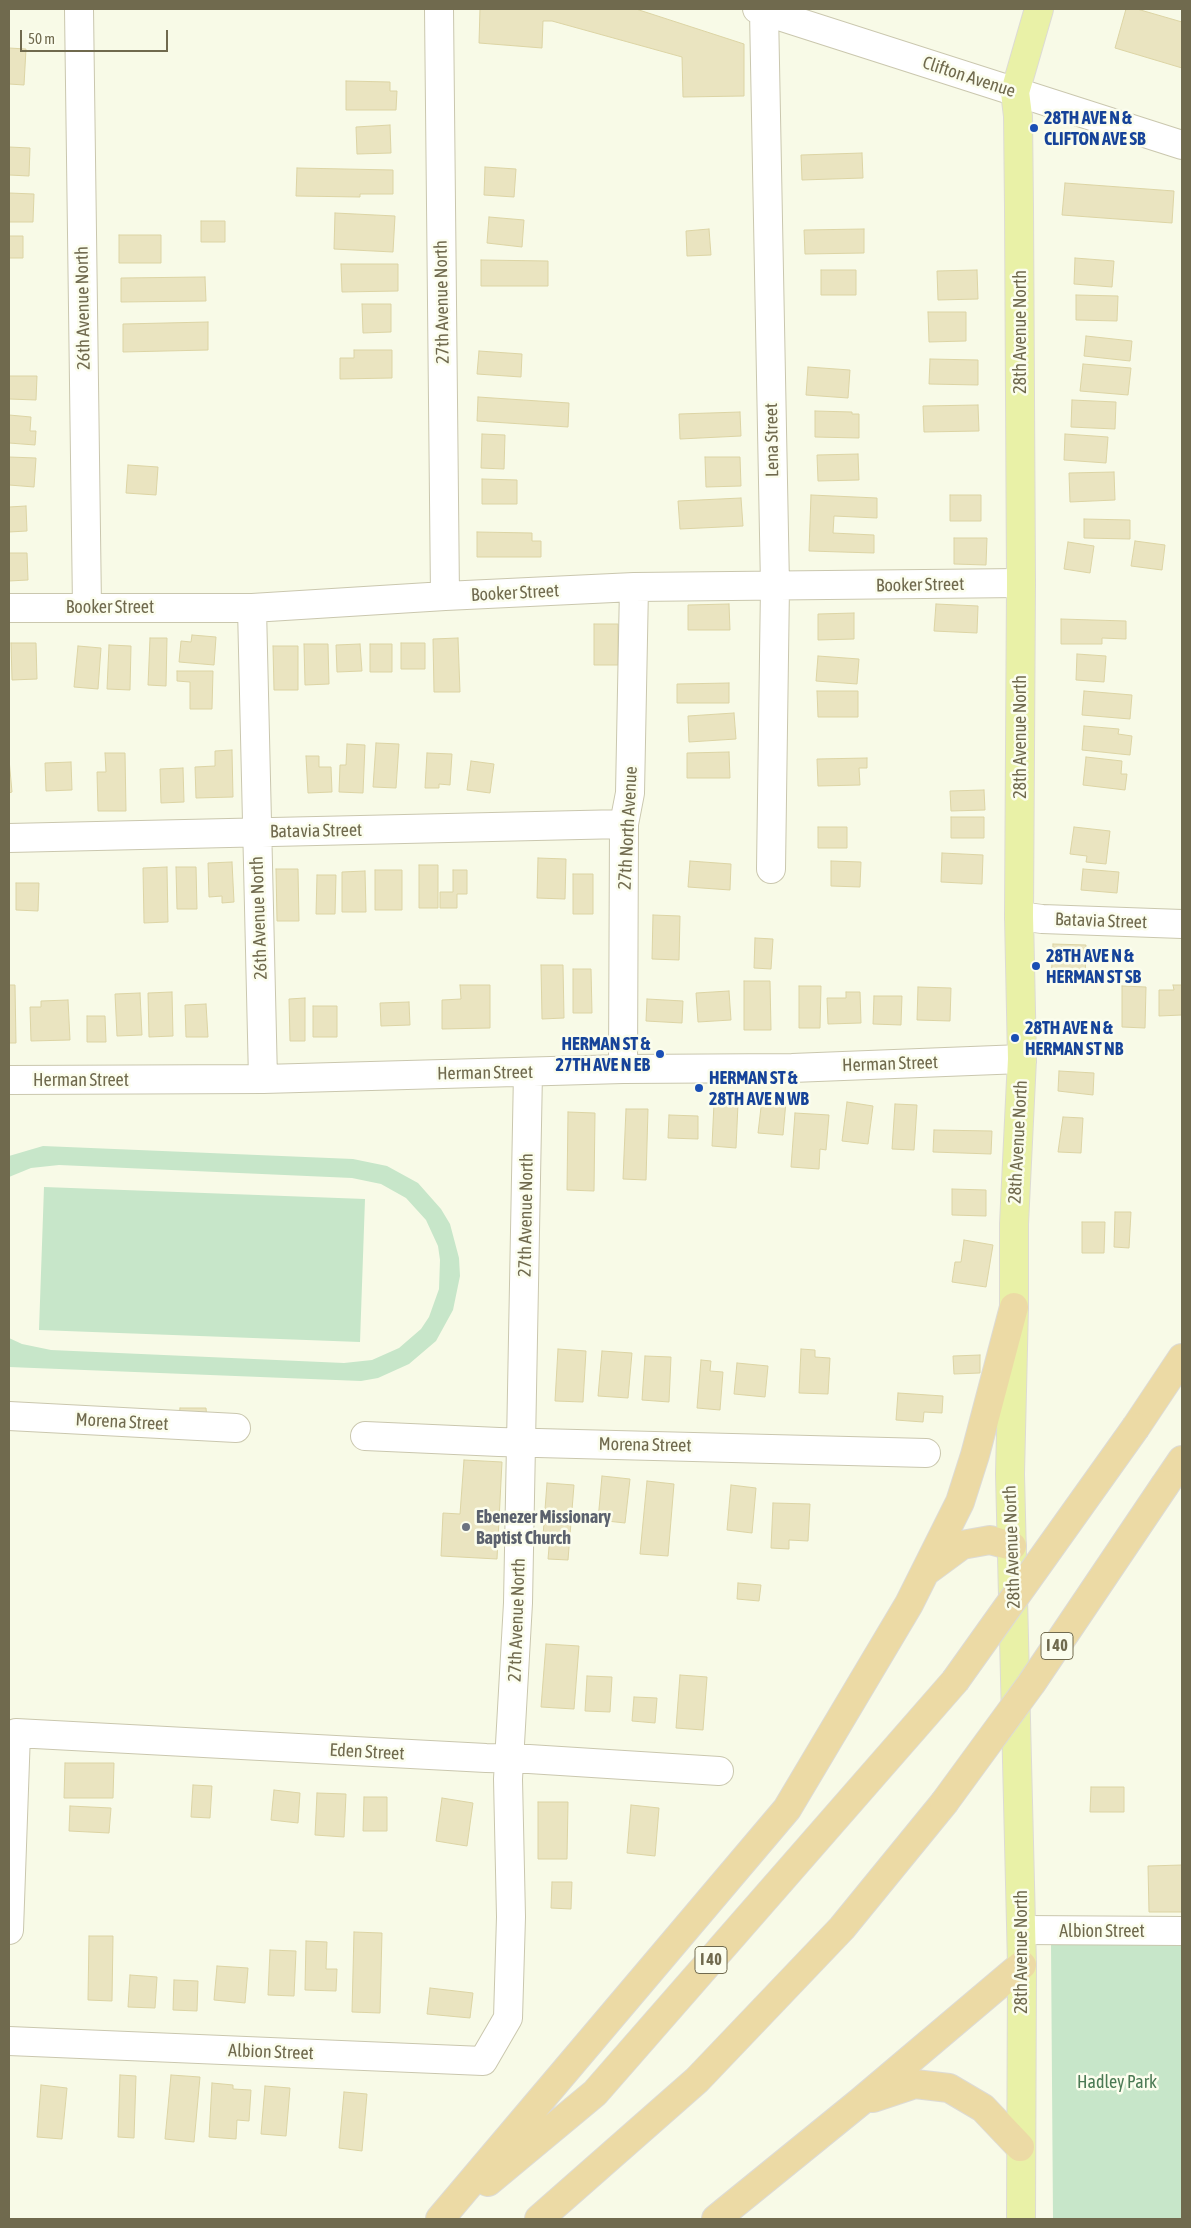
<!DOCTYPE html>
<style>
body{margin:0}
#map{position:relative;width:1191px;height:2228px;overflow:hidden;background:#f8fae7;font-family:"Asap Condensed",sans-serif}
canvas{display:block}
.frame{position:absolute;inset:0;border:10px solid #706a4e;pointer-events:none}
.scale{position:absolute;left:20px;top:30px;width:148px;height:22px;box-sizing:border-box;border:2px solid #706a4e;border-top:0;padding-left:6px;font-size:15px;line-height:18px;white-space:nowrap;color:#706a4e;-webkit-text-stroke:4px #fbfded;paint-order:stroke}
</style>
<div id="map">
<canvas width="1191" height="2228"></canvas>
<div class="frame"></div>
<div class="scale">50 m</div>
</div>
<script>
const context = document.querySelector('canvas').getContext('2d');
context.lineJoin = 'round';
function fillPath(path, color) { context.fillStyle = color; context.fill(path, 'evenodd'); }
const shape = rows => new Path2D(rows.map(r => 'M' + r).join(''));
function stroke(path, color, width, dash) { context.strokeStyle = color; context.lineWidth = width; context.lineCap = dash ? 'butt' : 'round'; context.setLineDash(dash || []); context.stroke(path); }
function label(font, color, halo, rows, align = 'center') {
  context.font = font + ' "Asap Condensed",sans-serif'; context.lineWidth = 5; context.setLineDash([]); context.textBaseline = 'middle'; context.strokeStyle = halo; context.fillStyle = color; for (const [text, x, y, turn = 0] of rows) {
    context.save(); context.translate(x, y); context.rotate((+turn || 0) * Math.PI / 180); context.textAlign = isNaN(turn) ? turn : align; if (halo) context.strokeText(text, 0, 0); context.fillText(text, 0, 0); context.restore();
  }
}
const green = shape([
 [43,1146,353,1159,387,1166,418,1183,441,1209,450,1224,459,1258,460,1276,453,1310,436,1341,409,1364,378,1378,361,1381,9,1367,9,1338,22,1344,51,1350,344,1363,372,1360,399,1348,421,1329,429,1317,439,1289,440,1260,438,1246,426,1220,406,1198,381,1184,352,1178,59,1165,31,1168,9,1177,9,1156],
 [44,1187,365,1199,360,1342,39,1330],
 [1051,1944,1182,1945,1182,2219,1053,2219]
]);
const building = shape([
 [480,9,636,9,744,44,744,96,683,97,682,57,552,21,543,21,542,48,479,43,480,9],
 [1126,9,1137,9,1182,22,1182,68,1115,48,1126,9],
 [9,48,26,49,24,85,9,84,9,48],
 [346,81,390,82,390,91,397,91,396,110,346,110,346,81],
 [390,125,391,153,357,154,356,127,390,125],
 [9,147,30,148,29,176,9,175,9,147],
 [862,153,863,178,802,180,801,155,862,153],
 [485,167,516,169,514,197,484,195,485,167],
 [297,168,393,170,393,194,360,194,360,197,296,196,297,168],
 [1065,183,1174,191,1172,223,1062,215,1065,183],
 [9,193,34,194,33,222,9,222,9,193],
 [335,213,395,216,393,252,334,249,335,213],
 [489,217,524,220,522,247,487,243,489,217],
 [201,221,225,221,225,242,201,242,201,221],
 [709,229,711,255,687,256,686,231,709,229],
 [864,229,864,253,805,254,804,230,864,229],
 [119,235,161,235,161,263,119,263,119,235],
 [9,236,23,236,23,258,9,258,9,236],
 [1075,258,1114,261,1112,287,1074,284,1075,258],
 [481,260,548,261,548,286,481,286,481,260],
 [341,264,398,264,398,291,342,292,341,264],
 [821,270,856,270,856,295,821,295,821,270],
 [977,270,978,299,938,300,937,271,977,270],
 [205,277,206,301,121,302,121,278,205,277],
 [1076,295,1118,296,1117,321,1076,320,1076,295],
 [362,304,391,304,391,332,363,333,362,304],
 [928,312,966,312,966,341,929,342,928,312],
 [208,322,208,350,123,352,123,324,208,322],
 [1086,336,1132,341,1130,361,1084,356,1086,336],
 [354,350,392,350,392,378,340,379,340,358,354,358,354,350],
 [479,351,522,354,521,377,477,374,479,351],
 [930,359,978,360,978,385,929,384,930,359],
 [1083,364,1131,368,1128,395,1080,391,1083,364],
 [808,367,850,370,848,398,806,395,808,367],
 [9,376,37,376,36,400,9,399,9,376],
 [478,397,569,403,568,427,477,421,478,397],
 [1072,400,1116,402,1115,429,1071,427,1072,400],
 [978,405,979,431,924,432,923,406,978,405],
 [815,411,852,412,852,414,859,414,859,438,815,437,815,411],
 [740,412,741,436,680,439,679,414,740,412],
 [9,415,31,417,30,431,36,431,35,445,9,443,9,415],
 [482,434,505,435,504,469,481,468,482,434],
 [1065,434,1108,437,1106,463,1064,460,1065,434],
 [858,454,859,480,818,481,817,455,858,454],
 [9,457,36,458,34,487,9,485,9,457],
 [705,457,740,457,741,486,706,487,705,457],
 [128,465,158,467,156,495,126,493,128,465],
 [1114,472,1115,500,1070,502,1069,473,1114,472],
 [482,479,517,480,517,504,482,504,482,479],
 [811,495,877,498,877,518,834,516,833,533,874,535,874,553,809,551,811,495],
 [950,495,981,495,981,521,950,521,950,495],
 [741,498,743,526,680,529,678,501,741,498],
 [26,506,27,531,9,532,9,507,26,506],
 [1084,519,1130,520,1130,539,1084,538,1084,519],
 [477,532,532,533,532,541,541,541,541,557,477,557,477,532],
 [954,538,987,538,986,565,954,564,954,538],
 [1135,541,1165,545,1162,570,1131,566,1135,541],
 [1068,542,1094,546,1090,573,1064,569,1068,542],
 [9,553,27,553,28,580,9,581,9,553],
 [729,604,730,630,688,630,688,605,729,604],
 [936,604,978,606,977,633,934,631,936,604],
 [854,613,854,639,818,640,818,614,854,613],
 [1061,619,1126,621,1126,639,1102,638,1102,644,1061,644,1061,619],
 [594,624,618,624,618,665,594,665,594,624],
 [192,635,216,637,214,665,179,662,181,641,191,642,192,635],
 [150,638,167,638,166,686,148,685,150,638],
 [458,638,460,692,434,692,433,639,458,638],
 [11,643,36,643,37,679,12,680,11,643],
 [401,643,425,643,425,669,401,669,401,643],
 [304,644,328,644,329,684,305,685,304,644],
 [360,644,362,671,337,672,336,645,360,644],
 [370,644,392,644,392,672,370,672,370,644],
 [109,645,131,646,130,690,107,689,109,645],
 [78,646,101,648,98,689,74,687,78,646],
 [273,646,298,646,298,690,274,690,273,646],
 [1077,654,1106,656,1104,682,1076,680,1077,654],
 [818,656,859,659,857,684,816,681,818,656],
 [177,671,213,671,212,709,190,709,190,682,177,681,177,671],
 [729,683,729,703,677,703,677,684,729,683],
 [817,691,858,691,858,717,818,717,817,691],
 [1084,691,1132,695,1130,719,1082,715,1084,691],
 [734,713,736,739,689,742,688,716,734,713],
 [1084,726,1119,729,1118,734,1132,736,1130,755,1082,750,1084,726],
 [376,743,399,744,396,788,373,787,376,743],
 [347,744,365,745,363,793,339,792,340,765,346,765,347,744],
 [232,750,233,797,196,798,195,767,215,766,215,751,232,750],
 [729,752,730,778,687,778,687,753,729,752],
 [105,753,125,753,126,811,98,811,97,772,106,772,105,753],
 [427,753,452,754,450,785,439,784,439,788,425,788,427,753],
 [306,756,319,756,319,767,331,767,332,792,308,793,306,756],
 [1086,757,1122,761,1121,774,1127,774,1125,790,1083,785,1086,757],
 [867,758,867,768,859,768,860,785,818,786,817,759,867,758],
 [9,759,12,792,9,793,9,759],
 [471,761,494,764,490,793,467,790,471,761],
 [71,762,72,790,46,791,45,763,71,762],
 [183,768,184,802,161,803,160,769,183,768],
 [984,790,985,810,951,811,950,791,984,790],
 [951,817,984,817,984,838,951,838,951,817],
 [818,827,847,827,847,848,818,848,818,827],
 [1074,827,1110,831,1106,864,1086,862,1087,856,1070,854,1074,827],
 [942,853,983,855,982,884,941,882,942,853],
 [538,858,566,859,565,899,537,898,538,858],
 [690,861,731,864,730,890,688,887,690,861],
 [831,861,861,862,860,887,831,886,831,861],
 [232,862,234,902,222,903,222,896,209,897,208,863,232,862],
 [419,865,438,865,438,908,419,908,419,865],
 [167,867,168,922,144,923,143,868,167,867],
 [176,867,196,867,197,909,177,909,176,867],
 [276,869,298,869,299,921,277,921,276,869],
 [1083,869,1119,872,1117,893,1081,890,1083,869],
 [375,870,402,870,402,910,375,910,375,870],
 [453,870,467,870,467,894,457,894,457,908,440,908,440,892,453,892,453,870],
 [365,871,366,912,342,912,342,872,365,871],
 [573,874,593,874,593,914,573,914,573,874],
 [317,875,336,875,335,914,316,914,317,875],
 [16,883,39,883,38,911,16,910,16,883],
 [653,915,680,916,679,960,652,959,653,915],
 [755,938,773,939,771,969,754,968,755,938],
 [1053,944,1086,945,1085,982,1051,981,1053,944],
 [541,965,563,965,564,1018,542,1019,541,965],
 [573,969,591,969,592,1013,573,1013,573,969],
 [744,981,770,981,771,1030,744,1030,744,981],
 [9,985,15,985,16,1043,9,1043,9,985],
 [460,985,490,985,490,1028,442,1029,442,1000,461,999,460,985],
 [1173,985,1182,985,1182,1015,1159,1016,1159,990,1174,990,1173,985],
 [799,986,821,986,820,1028,799,1028,799,986],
 [1122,986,1146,987,1145,1028,1122,1027,1122,986],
 [918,987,951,988,950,1021,917,1020,918,987],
 [729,991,731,1020,698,1022,696,993,729,991],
 [172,992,173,1036,149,1037,148,993,172,992],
 [846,992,860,992,861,1023,828,1024,827,998,846,998,846,992],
 [140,993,142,1035,117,1036,115,994,140,993],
 [874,996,902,996,901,1025,873,1024,874,996],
 [305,998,305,1041,290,1041,289,999,305,998],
 [647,999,683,1001,682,1023,646,1021,647,999],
 [68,1000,70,1040,31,1041,30,1007,41,1007,41,1001,68,1000],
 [409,1002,410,1025,381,1026,380,1003,409,1002],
 [206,1004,208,1037,186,1037,185,1005,206,1004],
 [313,1006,337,1006,337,1037,313,1037,313,1006],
 [87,1016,105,1016,106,1042,87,1042,87,1016],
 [1059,1071,1094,1073,1093,1095,1058,1091,1059,1071],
 [762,1099,786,1101,783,1135,758,1133,762,1099],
 [847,1102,873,1106,868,1144,842,1141,847,1102],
 [714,1103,738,1104,736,1148,712,1146,714,1103],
 [895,1104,917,1105,914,1150,892,1149,895,1104],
 [626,1109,648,1109,646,1180,623,1179,626,1109],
 [568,1112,595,1113,594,1191,567,1190,568,1112],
 [795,1113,829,1115,826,1150,820,1149,819,1169,791,1167,795,1113],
 [669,1115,698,1116,698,1139,668,1138,669,1115],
 [1063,1117,1083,1118,1081,1153,1058,1152,1063,1117],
 [934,1130,992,1131,991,1154,933,1152,934,1130],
 [952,1189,986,1190,986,1216,952,1215,952,1189],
 [1115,1212,1131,1212,1129,1248,1114,1247,1115,1212],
 [1082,1222,1105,1222,1104,1253,1082,1253,1082,1222],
 [964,1240,993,1245,986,1287,952,1282,955,1262,961,1262,964,1240],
 [558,1349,586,1351,583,1402,555,1401,558,1349],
 [801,1349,815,1350,815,1357,830,1358,828,1394,799,1393,801,1349],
 [602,1351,632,1353,628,1398,598,1396,602,1351],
 [980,1355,980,1373,954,1374,953,1356,980,1355],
 [645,1356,671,1357,669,1402,642,1400,645,1356],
 [701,1360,711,1361,710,1371,723,1372,720,1410,697,1408,701,1360],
 [737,1363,768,1366,765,1397,734,1394,737,1363],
 [898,1393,943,1396,942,1413,924,1412,923,1422,896,1420,898,1393],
 [180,1408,206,1408,207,1419,179,1419,180,1408],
 [464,1460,502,1462,497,1559,441,1556,443,1513,460,1514,464,1460],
 [602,1476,630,1479,625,1523,598,1520,602,1476],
 [647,1481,674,1484,668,1556,640,1554,647,1481],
 [547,1483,574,1485,568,1560,548,1559,550,1536,543,1536,547,1483],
 [731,1485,756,1488,752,1533,727,1530,731,1485],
 [773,1503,810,1504,808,1541,789,1540,789,1549,771,1548,773,1503],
 [738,1583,761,1585,759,1601,737,1599,738,1583],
 [546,1644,579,1646,574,1709,541,1707,546,1644],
 [680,1675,707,1677,703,1730,676,1728,680,1675],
 [587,1676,612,1677,610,1712,585,1711,587,1676],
 [634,1697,657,1698,655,1723,632,1721,634,1697],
 [65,1763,114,1763,113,1798,64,1798,65,1763],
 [193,1785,212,1786,210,1818,191,1817,193,1785],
 [1091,1787,1124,1787,1124,1812,1090,1812,1091,1787],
 [274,1790,300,1793,298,1823,271,1820,274,1790],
 [317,1793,346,1794,344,1837,315,1835,317,1793],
 [364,1797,387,1797,387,1831,363,1831,364,1797],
 [442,1798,473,1803,467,1846,436,1841,442,1798],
 [538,1802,568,1802,567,1859,538,1859,538,1802],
 [631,1805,659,1808,655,1856,627,1853,631,1805],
 [70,1806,111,1808,109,1833,69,1831,70,1806],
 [1182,1865,1182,1912,1149,1912,1148,1866,1182,1865],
 [552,1882,572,1882,571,1909,551,1908,552,1882],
 [354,1932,382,1933,380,2013,352,2012,354,1932],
 [89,1936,113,1936,112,2001,88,2000,89,1936],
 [306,1941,327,1942,326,1969,337,1969,336,1991,305,1990,306,1941],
 [270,1950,296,1951,294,1996,268,1995,270,1950],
 [217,1966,248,1968,245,2003,214,2000,217,1966],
 [130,1975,157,1977,155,2008,128,2007,130,1975],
 [174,1980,198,1981,197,2011,173,2010,174,1980],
 [430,1988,473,1993,470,2018,427,2014,430,1988],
 [120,2075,136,2076,134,2138,118,2137,120,2075],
 [171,2075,200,2077,194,2142,165,2139,171,2075],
 [212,2083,233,2085,233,2089,251,2090,249,2121,237,2120,236,2139,209,2137,212,2083],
 [41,2085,67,2088,62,2139,37,2137,41,2085],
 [265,2086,290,2088,286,2136,261,2134,265,2086],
 [344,2092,367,2094,362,2151,339,2148,344,2092]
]);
const minor = shape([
 [79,9,87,607],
 [439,9,445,596],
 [757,9,1182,145],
 [764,11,775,586,771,869],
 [9,608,252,608,445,596,634,587,1021,583],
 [252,608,263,1079],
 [9,838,624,824],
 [1019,916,1042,919,1182,924],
 [623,1069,624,824,630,793,634,587],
 [9,1080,263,1079,623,1069,792,1068,1022,1059],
 [9,1416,236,1428],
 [365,1436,499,1442,926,1453],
 [9,1930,16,1733,486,1758,529,1759,719,1771],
 [1022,1930,1182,1931],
 [9,2041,483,2061,508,2018,511,1917,508,1779,518,1603,528,1072]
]);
const major = shape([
 [1021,2219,1022,1965,1010,1474,1014,1307,1014,1224,1022,1059,1019,916,1021,583,1019,208,1018,116,1015,92,1039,9]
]);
const highway = shape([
 [1136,1427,1182,1358],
 [1165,1485,1182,1460],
 [928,1570,962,1545,990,1540,1012,1546],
 [873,2098,915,2084,949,2088,983,2108,1020,2147],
 [488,2182,595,2093,955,1681],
 [440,2219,787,1809,909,1604,960,1502,975,1455,1014,1307],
 [539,2219,697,2080,842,1928,944,1803],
 [716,2219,860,2102,1022,1965]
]);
const highwayBridge = shape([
 [955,1681,1136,1427],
 [944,1803,1031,1684,1165,1485]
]);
const markers = [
 [1034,128,5,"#1a4fb4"],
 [1036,966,5,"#1a4fb4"],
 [1015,1038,5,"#1a4fb4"],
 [660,1054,5,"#1a4fb4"],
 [699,1088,5,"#1a4fb4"],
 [466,1527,5,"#6b7280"]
];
const shields = [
 [1057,1646,32],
 [711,1960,32]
];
const shieldNames = [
 ["I 40",1057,1646],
 ["I 40",711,1960]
];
const streetNames = [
 ["Clifton Avenue",969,77,18],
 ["27th Avenue North",442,302,-91],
 ["26th Avenue North",83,308,-91],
 ["28th Avenue North",1020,332,-90],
 ["Lena Street",772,440,-91],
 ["Booker Street",920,585,-1],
 ["Booker Street",515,593,-3],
 ["Booker Street",110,607],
 ["28th Avenue North",1020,737,-90],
 ["27th North Avenue",628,828,-87],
 ["Batavia Street",316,831,-1],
 ["26th Avenue North",259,918,-92],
 ["Batavia Street",1101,921,2],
 ["Herman Street",890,1064,-2],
 ["Herman Street",485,1073,-1],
 ["Herman Street",81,1080],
 ["28th Avenue North",1018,1142,-87],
 ["27th Avenue North",526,1215,-89],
 ["Morena Street",122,1422,3],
 ["Morena Street",645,1445,1],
 ["28th Avenue North",1012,1547,-92],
 ["27th Avenue North",517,1620,-88],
 ["Eden Street",367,1752,3],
 ["Albion Street",1102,1931],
 ["28th Avenue North",1021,1952,-90],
 ["Albion Street",271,2052,2]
];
const transitNames = [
 ["28TH AVE N &",1044,118],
 ["CLIFTON AVE SB",1044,139],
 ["28TH AVE N &",1046,956],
 ["HERMAN ST SB",1046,977],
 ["28TH AVE N &",1025,1028],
 ["HERMAN ST NB",1025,1049],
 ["HERMAN ST &",650,1044,"right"],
 ["27TH AVE N EB",650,1065,"right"],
 ["HERMAN ST &",709,1078],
 ["28TH AVE N WB",709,1099]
];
const worshipNames = [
 ["Ebenezer Missionary",476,1517],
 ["Baptist Church",476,1538]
];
const parkNames = [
 ["Hadley Park",1117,2082]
];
fillPath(green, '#c7e6c9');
fillPath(building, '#eae4c0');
stroke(building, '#dcd4a4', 1);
stroke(minor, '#cac7ae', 30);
stroke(major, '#dddbd5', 30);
stroke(highway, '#dddbd5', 30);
stroke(minor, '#fff', 28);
stroke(major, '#e9f1a7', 28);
stroke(highway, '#ecdaa5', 28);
stroke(highwayBridge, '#dddbd5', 30, []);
stroke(highwayBridge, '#ecdaa5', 28);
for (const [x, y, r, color] of markers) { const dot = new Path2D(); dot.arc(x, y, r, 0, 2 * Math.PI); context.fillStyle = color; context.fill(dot); stroke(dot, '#fbfded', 2); }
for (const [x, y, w] of shields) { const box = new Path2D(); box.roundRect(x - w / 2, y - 13.5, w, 27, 4); context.fillStyle = '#fbfded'; context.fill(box); stroke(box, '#706a4e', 1); }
label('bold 16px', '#706a4e', null, shieldNames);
label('18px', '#706a4e', '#fbfded', streetNames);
label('bold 18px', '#164399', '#fbfded', transitNames, 'left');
label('bold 18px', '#5b616d', '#fbfded', worshipNames, 'left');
label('18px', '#4b7a54', '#fbfded', parkNames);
</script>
